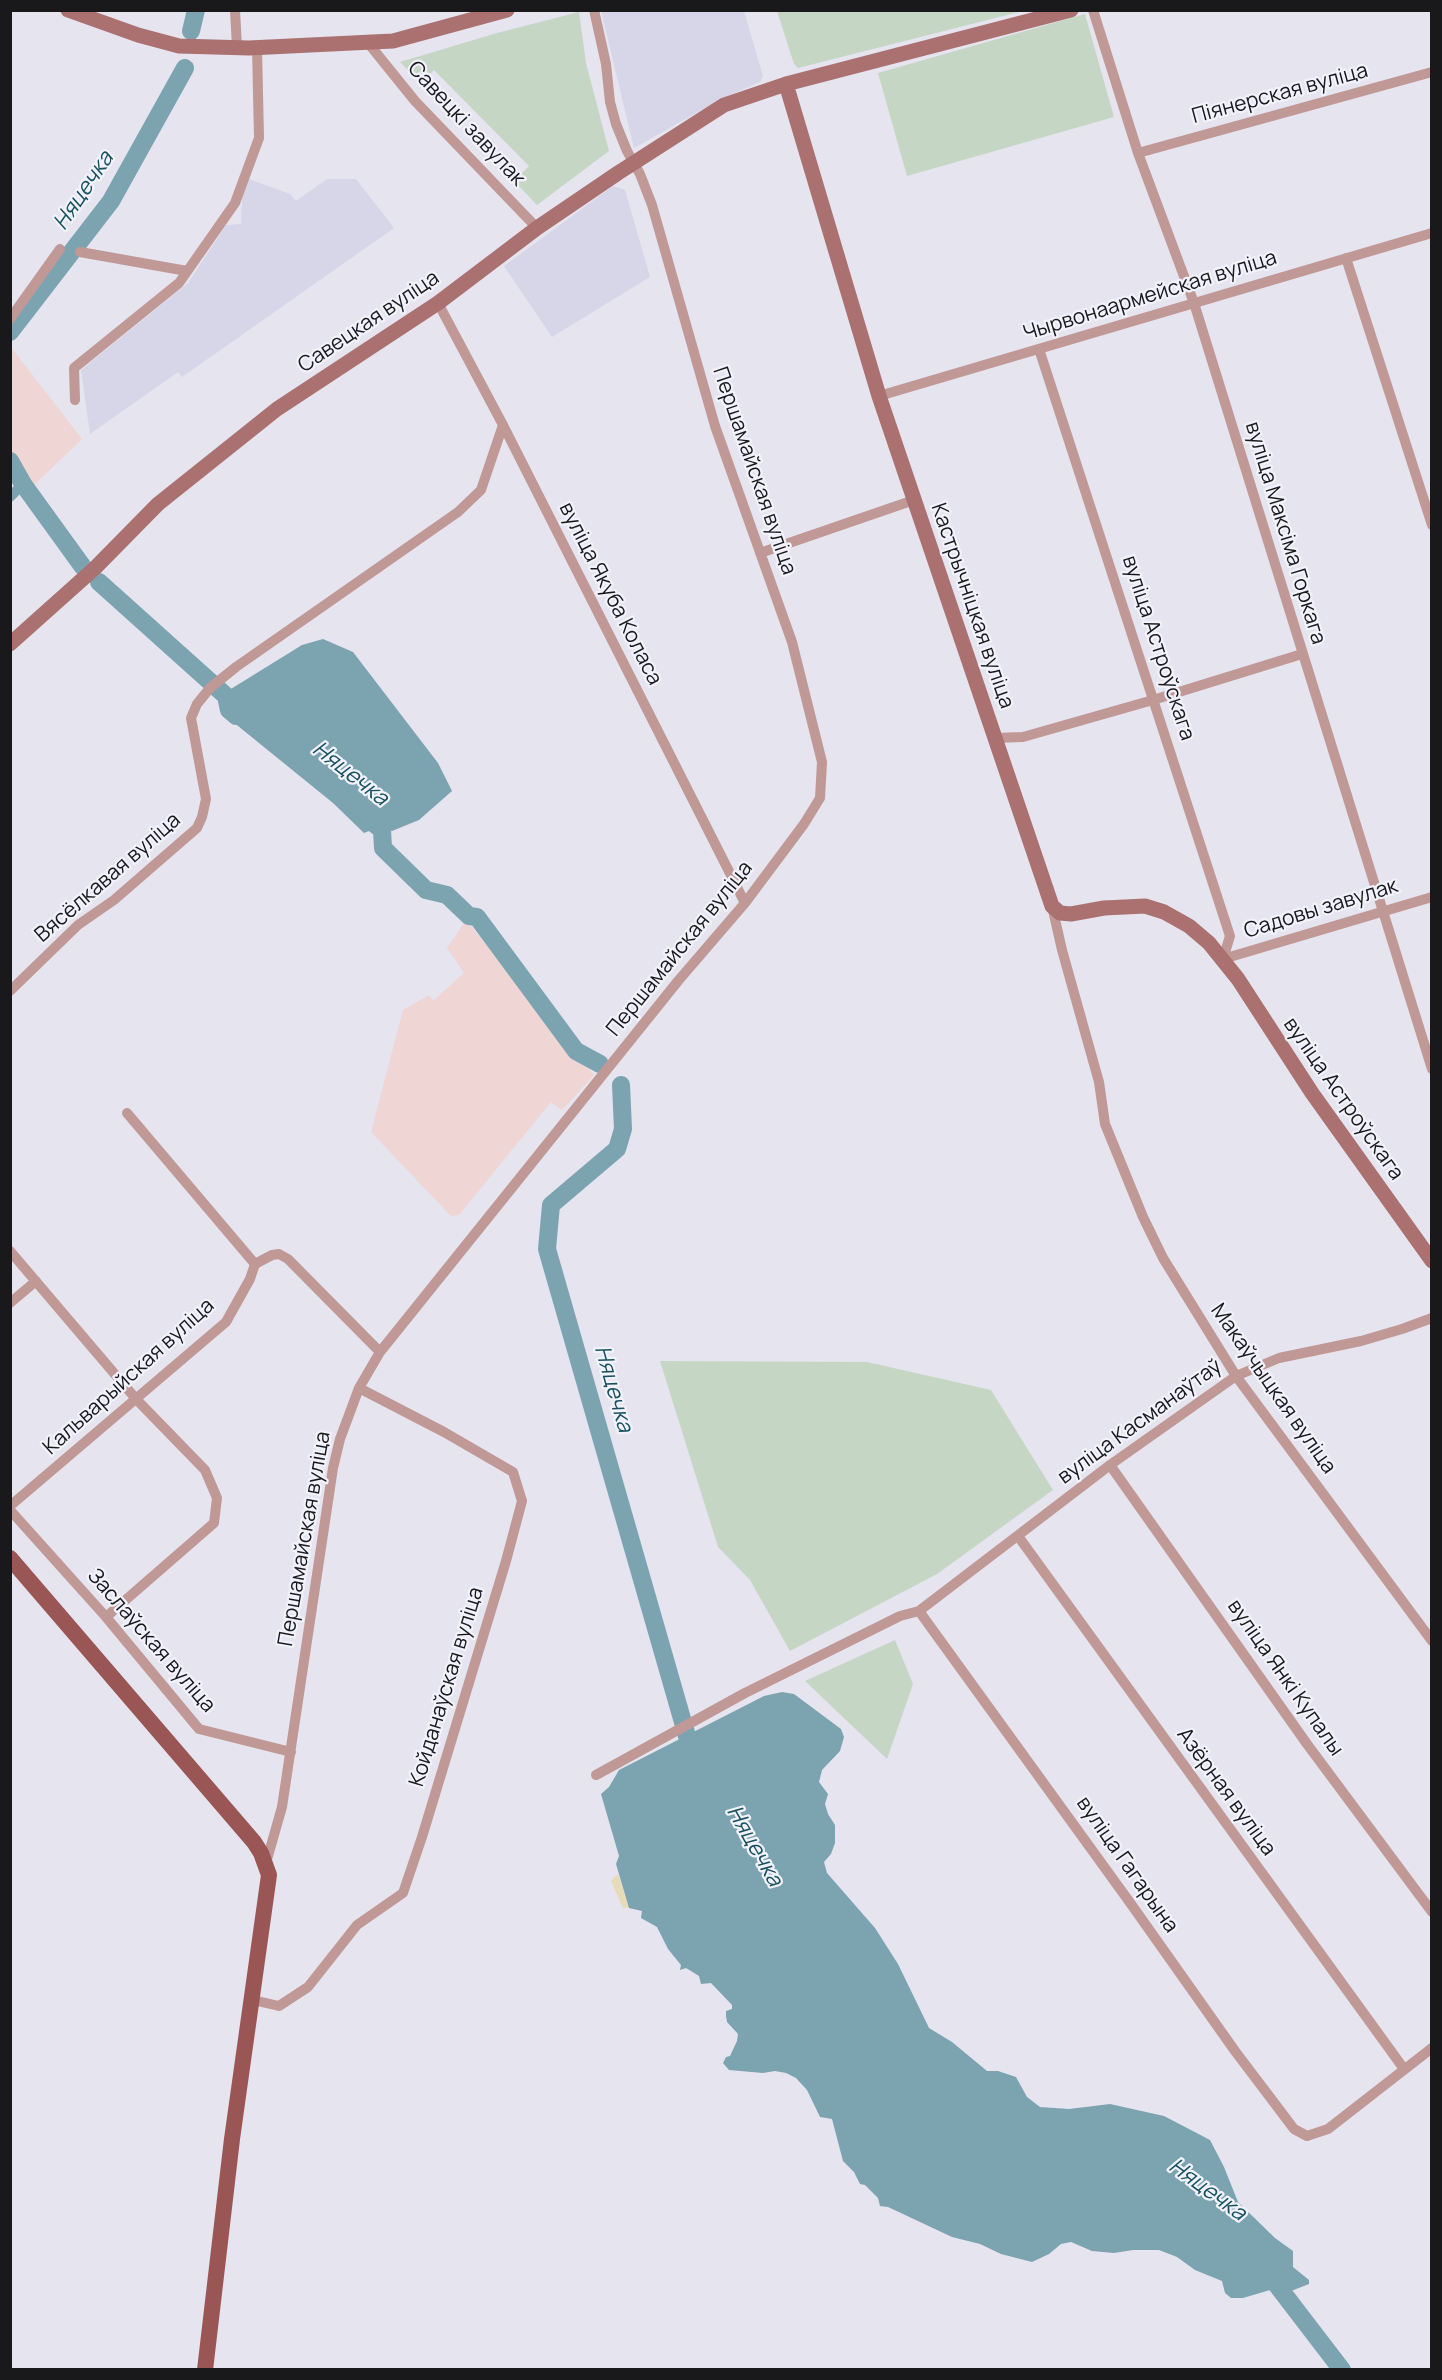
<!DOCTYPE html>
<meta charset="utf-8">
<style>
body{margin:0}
#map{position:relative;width:1442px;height:2380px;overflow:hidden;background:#e5e4ef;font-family:Manrope,sans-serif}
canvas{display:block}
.frame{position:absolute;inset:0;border:12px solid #19191c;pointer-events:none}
</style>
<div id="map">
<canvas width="1442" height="2380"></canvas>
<div class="frame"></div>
</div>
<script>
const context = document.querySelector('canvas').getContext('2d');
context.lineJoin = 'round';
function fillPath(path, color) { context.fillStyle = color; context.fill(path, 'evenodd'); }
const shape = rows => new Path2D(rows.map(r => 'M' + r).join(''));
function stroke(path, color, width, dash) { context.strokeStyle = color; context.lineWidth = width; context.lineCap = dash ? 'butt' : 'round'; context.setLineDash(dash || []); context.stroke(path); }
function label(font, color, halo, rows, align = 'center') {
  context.font = font + ' Manrope,sans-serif'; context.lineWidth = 4.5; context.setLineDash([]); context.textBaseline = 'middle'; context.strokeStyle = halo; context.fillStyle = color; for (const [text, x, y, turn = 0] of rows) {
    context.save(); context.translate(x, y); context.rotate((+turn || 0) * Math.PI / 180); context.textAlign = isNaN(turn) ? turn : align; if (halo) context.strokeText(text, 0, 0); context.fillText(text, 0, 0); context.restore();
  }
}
const built = shape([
 [601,11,744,11,763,76,760,82,723,98,634,148],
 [249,179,290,194,296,201,327,179,356,179,394,228,182,377,178,372,90,434,81,370,188,283,226,225,241,224,242,197],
 [613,186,625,190,650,277,552,337,504,266]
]);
const industrial = shape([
 [10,346,82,439,33,486,14,478,11,482],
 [466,920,594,1075,562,1110,551,1102,459,1215,451,1216,371,1132,403,1010,429,995,433,1001,464,973,447,948]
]);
const green = shape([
 [777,11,777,10,1023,11,798,68,794,64],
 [579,12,586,63,609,151,537,205,514,181,529,166,434,70,421,83,400,62,497,33],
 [1085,14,1114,117,907,176,878,73],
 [660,1361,867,1362,991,1390,1053,1490,937,1574,790,1651,750,1580,718,1547],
 [895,1640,913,1684,887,1759,805,1681]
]);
const sand = shape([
 [618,1874,629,1908,623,1908,611,1881]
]);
const water = shape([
 [323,639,353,652,438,763,452,791,419,820,392,831,379,827,364,833,333,803,222,713,226,692,302,645],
 [782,1692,794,1694,841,1729,844,1737,840,1751,822,1770,819,1782,828,1794,825,1804,828,1814,835,1825,835,1843,831,1854,824,1862,827,1873,875,1928,898,1964,929,2028,952,2042,987,2071,998,2071,1016,2077,1027,2097,1040,2107,1069,2109,1110,2104,1164,2116,1210,2140,1224,2167,1238,2202,1275,2238,1293,2251,1293,2267,1309,2280,1309,2284,1286,2293,1282,2300,1276,2292,1270,2290,1243,2298,1231,2298,1225,2293,1222,2281,1195,2270,1177,2257,1159,2250,1133,2250,1114,2253,1092,2251,1071,2242,1061,2244,1049,2254,1032,2262,1001,2254,980,2244,952,2237,888,2207,880,2206,878,2198,865,2185,860,2184,854,2172,843,2161,832,2119,820,2117,807,2090,796,2078,786,2073,775,2071,763,2073,729,2070,723,2063,726,2057,730,2056,737,2041,738,2034,727,2022,726,2016,726,2011,732,2009,732,2005,711,1983,701,1984,699,1976,686,1968,680,1970,681,1965,668,1949,657,1927,641,1918,642,1911,629,1908,616,1864,619,1856,601,1794,609,1787,619,1770,764,1696]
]);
const canal = shape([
 [10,497,23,484]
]);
const river = shape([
 [191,31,196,10],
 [10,332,111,201,185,68],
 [10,461,23,484,83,567],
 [99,582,226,696,229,710,236,716],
 [359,812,382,830,383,848,426,890,447,895,469,916,477,917,576,1051,600,1064],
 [621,1085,623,1129,617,1149,551,1205,547,1249,693,1757],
 [1270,2276,1342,2370]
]);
const street = shape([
 [235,10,237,47],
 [1093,10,1138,153,1194,303,1432,1069],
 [369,44,415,101,537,228],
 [1138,153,1432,72],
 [80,252,187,271],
 [1346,258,1432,525],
 [438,303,503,425,745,903],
 [10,319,60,249],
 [1039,349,1230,936,1223,959],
 [879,396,1432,233],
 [75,400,74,368,179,283,235,203,259,138,257,48],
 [760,553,914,500],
 [995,738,1023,737,1153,700,1302,654],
 [1052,906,1062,950,1099,1082,1105,1124,1143,1217,1163,1258,1236,1376,1432,1641],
 [1223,959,1432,897],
 [10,991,78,925,114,900,197,828,202,817,206,799,191,718,197,704,210,688,236,667,458,512,481,490,503,425],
 [127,1113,255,1264],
 [10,1251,136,1399,205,1470,217,1498,214,1523,106,1617],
 [255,1264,272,1255,279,1254,288,1259,380,1352],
 [10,1303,36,1281],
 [1110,1465,1307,1744,1432,1912],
 [10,1506,226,1322,250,1279,255,1264],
 [10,1510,106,1617,199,1729,291,1752],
 [1018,1536,1404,2069],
 [919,1611,1131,1904,1235,2051,1294,2129,1307,2136,1328,2129,1432,2048],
 [596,1775,745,1693,900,1616,919,1611,1110,1465,1236,1376,1279,1358,1361,1341,1402,1329,1432,1318],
 [266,1863,282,1807,333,1468,340,1439,359,1388,380,1352,678,981,745,903,804,824,820,798,822,762,792,642,715,426,652,205,640,174,627,151,616,124,610,102,606,64,594,10],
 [253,2000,279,2006,308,1987,357,1925,403,1893,422,1837,506,1561,522,1501,513,1472,444,1432,359,1388]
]);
const secondary = shape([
 [68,10,138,35,179,46,249,48,393,41,507,10],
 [786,84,879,396,1052,906,1060,913,1071,914,1104,908,1145,906,1164,912,1189,926,1209,943,1238,979,1312,1093,1432,1261],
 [10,644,95,568,158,504,277,409,438,303,537,228,618,173,724,105,786,84,1071,10]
]);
const primary = shape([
 [10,1558,254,1842,261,1853,269,1875,232,2139,205,2370]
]);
const streetNames = [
 ["Піянерская вуліца",1280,94,-15],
 ["Савецкі завулак",466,124,47],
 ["Чырвонаармейская вуліца",1150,296,-17],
 ["Савецкая вуліца",369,322,-34],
 ["Першамайская вуліца",754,471,71],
 ["вуліца Максіма Горкага",1285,533,73],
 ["вуліца Якуба Коласа",610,594,63],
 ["Кастрычніцкая вуліца",972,606,71],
 ["вуліца Астроўскага",1158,648,72],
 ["Вясёлкавая вуліца",108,878,-41],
 ["Садовы завулак",1321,909,-17],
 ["Першамайская вуліца",680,949,-51],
 ["вуліца Астроўскага",1343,1099,55],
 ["Кальварыйская вуліца",129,1377,-42],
 ["Макаўчыцкая вуліца",1273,1389,55],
 ["вуліца Касманаўтаў",1140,1422,-36],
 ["Першамайская вуліца",305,1539,-80],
 ["Заслаўская вуліца",151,1641,49],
 ["вуліца Янкі Купалы",1285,1678,55],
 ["Койданаўская вуліца",447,1687,-73],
 ["Азёрная вуліца",1226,1792,54],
 ["вуліца Гагарына",1127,1865,55]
];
const waterNames = [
 ["Няцечка",84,191,-56],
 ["Няцечка",350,774,38],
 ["Няцечка",613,1389,74],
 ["Няцечка",754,1846,60],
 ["Няцечка",1207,2190,36]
];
fillPath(built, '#d7d6e8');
fillPath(industrial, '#efd5d3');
fillPath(green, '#c6d6c5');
fillPath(sand, '#e6dcb7');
fillPath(water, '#7ca4b0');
stroke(canal, '#7ca4b0', 10);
stroke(river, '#7ca4b0', 18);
stroke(street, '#c09896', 10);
stroke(secondary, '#aa7170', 15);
stroke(primary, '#9a5555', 16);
label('21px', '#19191c', '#f2f2fc', streetNames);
label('italic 22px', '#18515e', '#f2f2fc', waterNames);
</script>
